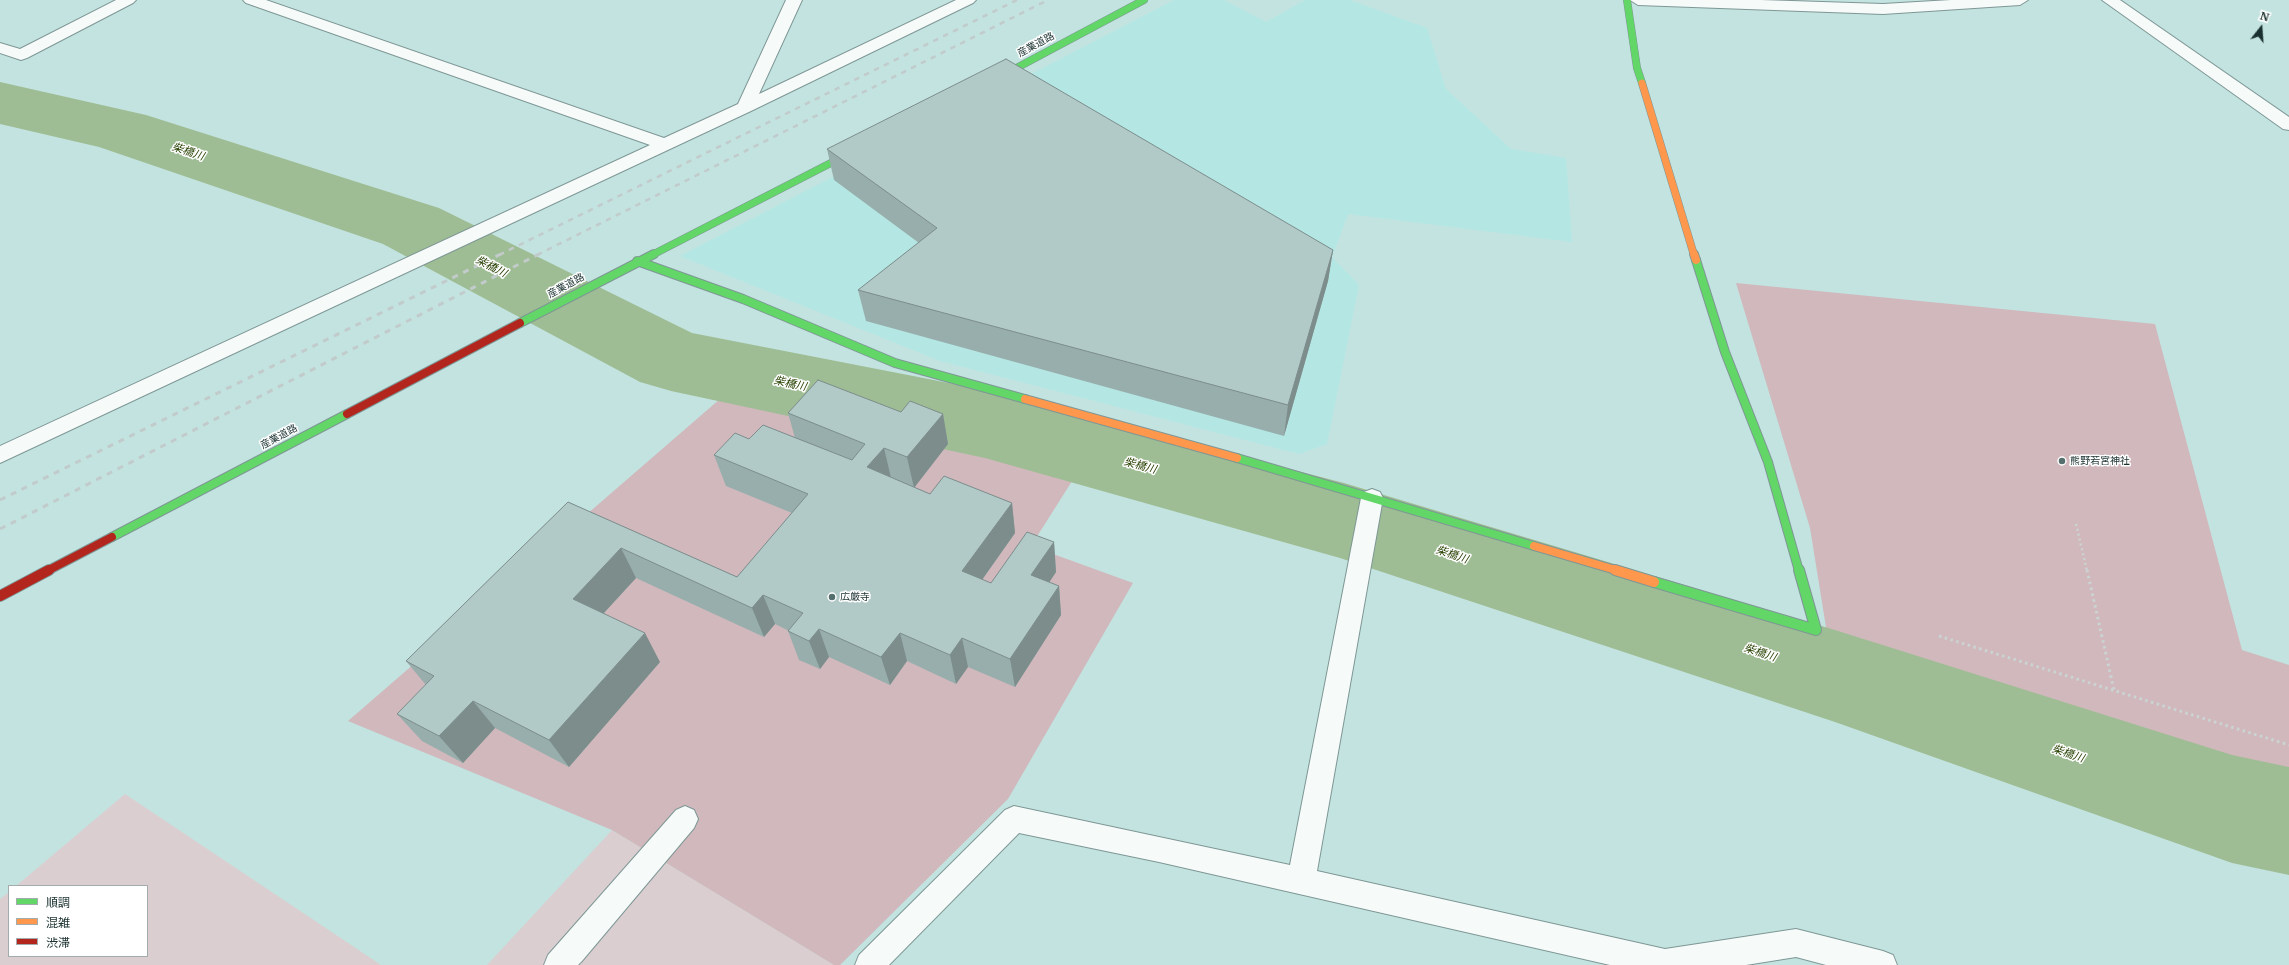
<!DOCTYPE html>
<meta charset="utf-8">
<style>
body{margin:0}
#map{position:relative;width:2289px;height:965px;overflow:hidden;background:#c3e3e0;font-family:Merriweather,"Noto Sans JP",serif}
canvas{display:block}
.legend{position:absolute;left:8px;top:885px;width:140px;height:72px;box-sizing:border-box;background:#fff;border:1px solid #a3acac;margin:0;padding:5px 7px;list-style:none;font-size:12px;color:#19302f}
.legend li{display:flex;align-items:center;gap:8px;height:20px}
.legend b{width:20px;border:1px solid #a3acac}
.north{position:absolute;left:2241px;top:8px;width:40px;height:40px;-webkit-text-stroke:3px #fff;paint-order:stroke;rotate:17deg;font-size:11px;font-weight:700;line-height:16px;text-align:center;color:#19302f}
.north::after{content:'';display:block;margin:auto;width:14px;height:18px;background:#19302f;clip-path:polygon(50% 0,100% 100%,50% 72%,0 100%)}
</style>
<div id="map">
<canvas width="2289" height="965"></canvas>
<ul class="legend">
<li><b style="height:5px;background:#63d668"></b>順調</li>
<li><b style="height:5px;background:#ff974d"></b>混雑</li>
<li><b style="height:5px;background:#b3261e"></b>渋滞</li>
</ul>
<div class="north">N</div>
</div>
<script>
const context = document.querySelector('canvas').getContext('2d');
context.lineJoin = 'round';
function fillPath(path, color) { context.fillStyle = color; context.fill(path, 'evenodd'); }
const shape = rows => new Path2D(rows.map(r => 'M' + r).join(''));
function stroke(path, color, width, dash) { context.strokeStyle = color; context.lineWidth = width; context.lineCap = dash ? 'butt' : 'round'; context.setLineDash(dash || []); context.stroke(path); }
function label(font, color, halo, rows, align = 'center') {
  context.font = font + ' Merriweather,"Noto Sans JP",serif'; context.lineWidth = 3; context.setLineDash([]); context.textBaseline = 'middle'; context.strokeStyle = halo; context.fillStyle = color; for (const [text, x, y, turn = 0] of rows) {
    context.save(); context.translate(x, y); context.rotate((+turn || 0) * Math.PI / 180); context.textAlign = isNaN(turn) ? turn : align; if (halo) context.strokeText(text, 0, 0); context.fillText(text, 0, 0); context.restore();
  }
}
const built = shape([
 [1174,0,1224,0,1266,22,1305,0,1350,0,1427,28,1446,89,1511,149,1566,158,1572,242,1348,214,1332,257,1359,285,1327,444,1299,454,940,361,680,256]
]);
const green = shape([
 [125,794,381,965,0,965,0,899,9,892,9,956,147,956,147,886,16,886],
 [612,830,834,965,487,965]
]);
const forest = shape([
 [1736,283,2155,324,2242,650,2289,665,2289,788,1830,652,1810,528],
 [728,392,972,426,1086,459,1031,546,1133,583,1008,799,840,965,834,965,612,830,348,721]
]);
const river = shape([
 [0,82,146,115,439,208,692,333,985,390,1344,483,1835,630,2232,755,2289,767,2289,875,2232,863,1835,722,1340,558,985,458,671,391,640,382,383,244,99,147,0,124,0,82]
]);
const pathFar1 = shape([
 [2076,524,2087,571]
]);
const path = shape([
 [2087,570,2114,690],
 [1939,636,2289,745]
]);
const street = shape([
 [116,0,136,0,133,3,27,58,21,60,0,53,0,43,20,49,116,0],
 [243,0,266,0,664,138,738,104,786,0,802,0,759,94,956,0,976,0,973,3,751,111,0,463,0,446,650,145,246,3,243,0],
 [1630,0,1761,0,1883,4,1951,0,2028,0,2020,5,1883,14,1638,5,1630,0],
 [2102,0,2120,0,2289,117,2289,130,2283,129,2102,0],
 [1372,489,1380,492,1383,498,1317,871,1665,949,1796,929,1883,951,1893,955,1897,965,1826,965,1796,957,1746,965,1610,965,1159,862,1019,833,889,965,855,965,859,955,1005,810,1014,806,1290,865,1361,498,1364,492,1372,489],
 [685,806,694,810,698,819,694,828,582,961,578,965,544,965,548,955,676,810,685,806]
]);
const fastFar2 = shape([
 [1627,0,1637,68,1642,83],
 [992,81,1144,0],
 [652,255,858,149]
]);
const fastFar1 = shape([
 [1696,260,1725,352,1768,462,1799,571],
 [637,261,743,299,895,363,1025,399],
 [520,323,654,254],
 [1237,458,1534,546],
 [112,537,347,414]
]);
const fast = shape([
 [1654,582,1816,630,1799,570]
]);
const slowFar2 = shape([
 [1642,83,1694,255]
]);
const slowFar1 = shape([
 [1694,254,1696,260],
 [1025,399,1237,458],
 [1534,546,1619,571]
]);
const slow = shape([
 [1615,570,1654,582]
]);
const jamFar1 = shape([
 [347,414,520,323],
 [47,571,112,537]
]);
const jam = shape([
 [0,596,49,570]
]);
const railFar1 = shape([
 [499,255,1017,0],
 [537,255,1048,0]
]);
const rail = shape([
 [0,500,501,254],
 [0,529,539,254]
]);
const wall = shape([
 [827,149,1333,250,1328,281,1284,436,866,321,858,290,919,243,834,180],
 [788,413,943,414,948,444,914,487,930,494,1012,503,1015,533,982,580,991,583,1054,542,1056,572,1049,582,1059,586,1061,615,1015,687,968,667,956,684,907,661,890,685,829,657,820,669,799,660,788,631,789,631,775,624,764,637,636,578,604,613,660,662,569,767,495,728,463,763,422,741,397,714,426,685,406,661,568,502,737,577,792,513,726,486,714,455,749,439,795,438]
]);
const shadedWall = shape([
 [1333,250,1328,281,1284,436,1288,405],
 [943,414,948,444,914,488,907,457],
 [884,448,891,478,867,467],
 [1012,503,1015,533,967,601,962,571],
 [1054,542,1056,572,1035,604,1031,575],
 [621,548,636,578,590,628,573,599],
 [1059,586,1061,615,1015,687,1010,659],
 [763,595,775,624,764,637,752,608],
 [819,629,829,657,820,669,809,641],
 [645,633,660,662,569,767,549,740],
 [900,633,907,661,890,685,881,657],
 [962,638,968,667,956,684,950,655],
 [473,701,495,728,463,763,439,736]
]);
const building = shape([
 [1006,59,1333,250,1288,405,858,290,937,228,827,149,1006,59],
 [818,380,901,412,910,401,943,414,907,457,884,448,867,467,930,494,944,476,1012,503,962,571,991,583,1027,532,1054,542,1031,575,1059,586,1010,659,962,638,950,655,900,633,881,657,819,629,809,641,788,631,803,613,763,595,752,608,621,548,573,599,645,633,549,740,473,701,439,736,397,714,434,676,406,661,568,502,737,577,808,494,714,455,735,433,749,439,763,425,852,460,865,444,788,413,818,380]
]);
const markers = [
 [2062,461,4,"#546f6d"],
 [832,597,4,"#546f6d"]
];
const streetNames = [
 ["産業道路",1036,45,-28],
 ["産業道路",566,286,-28],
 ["産業道路",279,437,-28]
];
const poiNames = [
 ["熊野若宮神社",2070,461],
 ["広厳寺",840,597]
];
const waterNames = [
 ["柴橋川",188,152,18],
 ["柴橋川",491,267,27],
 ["柴橋川",790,384,12],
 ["柴橋川",1140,466,15],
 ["柴橋川",1452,555,18],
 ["柴橋川",1760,653,18],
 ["柴橋川",2068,754,18]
];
fillPath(built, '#b4e7e3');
fillPath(green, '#daced0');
fillPath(forest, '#d0b8bc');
fillPath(river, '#9fbd94');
stroke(street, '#7e9795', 2);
stroke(fastFar2, '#7e9795', 8);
stroke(fastFar1, '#7e9795', 10);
stroke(fast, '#7e9795', 12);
stroke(slowFar2, '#7e9795', 8);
stroke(slowFar1, '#7e9795', 10);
stroke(slow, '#7e9795', 12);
stroke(jamFar1, '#7e9795', 10);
stroke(jam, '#7e9795', 12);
stroke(pathFar1, '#cbd4d3', 2.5, [2, 3]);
stroke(path, '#cbd4d3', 3, [2.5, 3.5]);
fillPath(street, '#f6fbfa');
stroke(fastFar2, '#63d668', 7);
stroke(fastFar1, '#63d668', 8);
stroke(fast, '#63d668', 10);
stroke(slowFar2, '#ff974d', 7);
stroke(slowFar1, '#ff974d', 8);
stroke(slow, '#ff974d', 10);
stroke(jamFar1, '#b3261e', 8);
stroke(jam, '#b3261e', 10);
stroke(railFar1, '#c2cbcb', 2.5, [5.5, 5.5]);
stroke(rail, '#c2cbcb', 3, [6, 6]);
fillPath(wall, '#98aeac');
fillPath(shadedWall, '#7c8d8c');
fillPath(building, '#b1cac8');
stroke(building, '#7c8d8c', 1);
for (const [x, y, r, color] of markers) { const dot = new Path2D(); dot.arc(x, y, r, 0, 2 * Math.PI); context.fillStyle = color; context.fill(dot); stroke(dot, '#fff', 1.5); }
label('10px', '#19302f', '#fff', streetNames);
label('10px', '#19302f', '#fff', poiNames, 'left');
label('italic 11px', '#274100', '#fff', waterNames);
</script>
